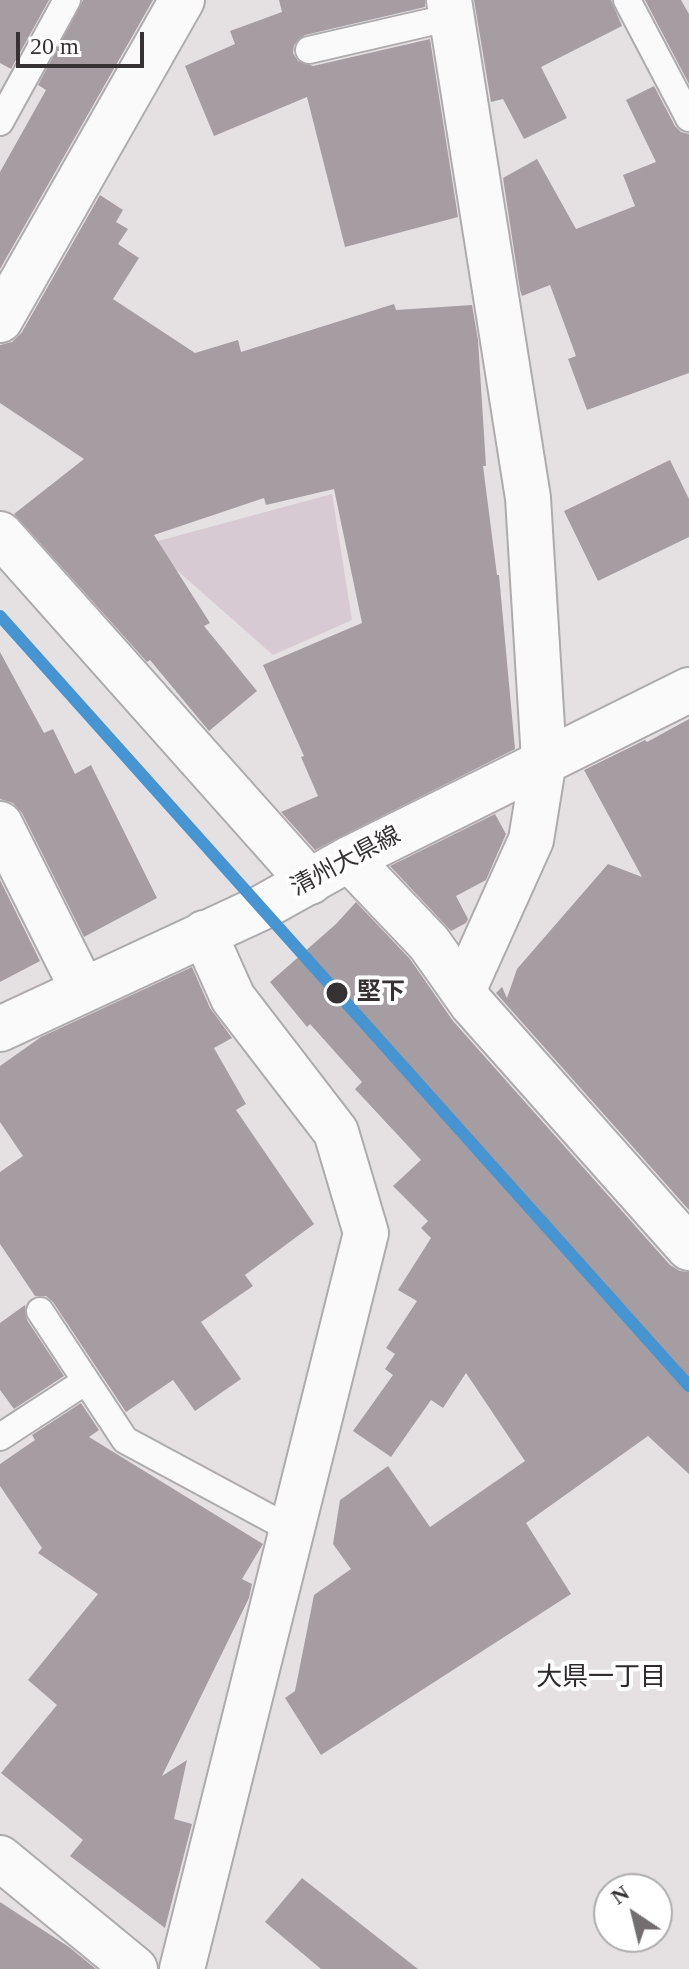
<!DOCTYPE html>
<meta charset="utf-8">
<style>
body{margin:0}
#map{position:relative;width:689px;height:1969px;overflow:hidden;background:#e5e1e3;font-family:"Times New Roman",serif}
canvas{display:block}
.north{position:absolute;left:593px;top:1873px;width:80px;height:80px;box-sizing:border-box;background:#fff;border:2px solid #afadae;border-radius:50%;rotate:325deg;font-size:22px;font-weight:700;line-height:32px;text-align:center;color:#363234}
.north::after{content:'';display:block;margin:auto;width:28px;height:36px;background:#736f71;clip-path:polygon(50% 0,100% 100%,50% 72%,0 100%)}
.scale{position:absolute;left:16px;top:32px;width:128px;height:36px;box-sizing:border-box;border:4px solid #363234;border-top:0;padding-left:10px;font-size:24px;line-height:28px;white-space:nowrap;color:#363234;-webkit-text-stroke:6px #fff;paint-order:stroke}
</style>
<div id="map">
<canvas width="689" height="1969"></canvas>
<div class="north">N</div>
<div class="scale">20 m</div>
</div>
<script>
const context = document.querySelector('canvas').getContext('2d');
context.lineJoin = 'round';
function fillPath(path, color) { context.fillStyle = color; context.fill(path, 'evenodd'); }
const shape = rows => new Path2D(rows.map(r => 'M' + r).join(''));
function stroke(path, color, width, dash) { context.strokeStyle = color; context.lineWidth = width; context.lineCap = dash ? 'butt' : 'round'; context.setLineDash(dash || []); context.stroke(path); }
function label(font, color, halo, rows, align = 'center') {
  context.font = font + ' "Times New Roman","Noto Sans JP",serif'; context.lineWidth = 8; context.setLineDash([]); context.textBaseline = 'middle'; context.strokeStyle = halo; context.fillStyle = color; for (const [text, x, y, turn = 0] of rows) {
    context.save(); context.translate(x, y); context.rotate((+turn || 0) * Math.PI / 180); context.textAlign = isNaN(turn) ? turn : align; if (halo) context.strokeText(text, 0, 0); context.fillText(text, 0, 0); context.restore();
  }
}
const green = shape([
 [332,494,352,620,273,655,147,544]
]);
const building = shape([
 [0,0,49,0,11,69,0,63],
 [83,0,153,0,0,269,0,172,46,90,38,85],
 [279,0,425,0,425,7,305,35,294,45,293,53,298,61,313,66,430,39,458,217,345,247,307,97,214,136,185,66,235,44,230,31,282,12],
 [474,0,611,0,622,26,541,67,567,118,524,139,503,99,491,102],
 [645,0,681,0,689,14,689,84],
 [654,86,675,126,681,132,689,134,689,373,587,410,568,359,576,356,550,285,522,296,520,290,503,178,537,159,576,229,635,206,623,175,656,162,626,100],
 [100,195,123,210,116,222,128,229,118,244,139,258,113,299,195,353,238,340,241,352,394,304,396,310,472,305,478,340,486,466,483,466,497,575,499,575,515,749,315,850,281,812,318,796,301,757,304,756,263,665,362,623,334,489,266,505,264,498,154,535,210,623,204,626,257,691,209,731,150,660,147,662,14,514,84,459,0,403,0,345,12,342,22,332],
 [670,460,689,499,689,537,598,581,564,511],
 [0,652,44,733,53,729,75,774,91,765,157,898,84,937,22,813,13,803,0,799],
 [689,719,689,1210,496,993,502,987,507,998,517,969,608,864,642,877,584,770,645,740,647,742],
 [495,814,506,834,486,880,456,896,468,919,466,923,451,931,390,866],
 [0,880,40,961,0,982],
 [356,902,410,959,453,1021,670,1265,680,1271,689,1272,689,1474,648,1436,526,1523,571,1594,321,1755,285,1698,295,1691,314,1595,351,1569,333,1544,340,1500,388,1466,430,1527,525,1461,466,1373,443,1408,431,1400,391,1457,353,1431,393,1375,385,1369,395,1354,386,1348,417,1301,398,1290,431,1238,421,1228,428,1221,393,1186,421,1160,355,1089,362,1082,310,1024,307,1027,270,982,336,924],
 [192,967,210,1008,232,1038,214,1048,246,1104,236,1110,314,1224,245,1275,253,1286,201,1322,241,1379,195,1411,173,1380,126,1412,53,1302,46,1296,35,1296,0,1244,0,1172,23,1156,0,1122,0,1066,41,1037],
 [25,1305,27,1320,64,1376,14,1409,0,1390,0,1323],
 [81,1403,99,1430,89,1437,263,1544,242,1579,252,1584,249,1598,162,1776,187,1760,174,1819,192,1824,165,1928,70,1856,83,1840,1,1773,57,1705,28,1680,98,1594,38,1553,42,1548,0,1486,0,1464,35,1440,32,1435],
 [302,1878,418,1969,321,1969,265,1922],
 [0,1902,69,1947,96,1969,0,1969]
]);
const service = shape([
 [627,0,689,118],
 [309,50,452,17],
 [0,122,67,0],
 [40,1311,125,1440,292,1530],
 [0,1437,86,1381]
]);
const minor = shape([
 [449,0,528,498,544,760,531,840,463,991],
 [0,320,182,0],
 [0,534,310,882],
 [0,824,83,990],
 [349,859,429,943,472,1004,689,1248],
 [182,1969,366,1233,336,1132,233,998,204,933]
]);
const tertiary = shape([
 [0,1858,135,1969]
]);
const secondary = shape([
 [0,1029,263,907,349,859,689,690]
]);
const rail1 = shape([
 [0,616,689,1386]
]);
const markers = [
 [337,993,12,"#363234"]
];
const streetNames = [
 ["清州大県線",346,862,-28]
];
const stopNames = [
 ["堅下",357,993]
];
const neighbourhoodNames = [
 ["大県一丁目",601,1678]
];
fillPath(green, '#d8cad2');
fillPath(building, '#a59da2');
stroke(service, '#aeabad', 30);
stroke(minor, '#aeabad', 48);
stroke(tertiary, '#aeabad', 48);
stroke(secondary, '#aeabad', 48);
stroke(service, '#fbfafb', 26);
stroke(minor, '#fbfafb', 44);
stroke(tertiary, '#fbfafb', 44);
stroke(secondary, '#fbfafb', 44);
stroke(rail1, '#4694d1', 12);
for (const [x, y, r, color] of markers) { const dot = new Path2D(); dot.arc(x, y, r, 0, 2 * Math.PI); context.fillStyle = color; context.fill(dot); stroke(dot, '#fff', 3); }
label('24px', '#363234', '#fff', streetNames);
label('bold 24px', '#363234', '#fff', stopNames, 'left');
label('26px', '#2f282c', '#fff', neighbourhoodNames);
</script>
